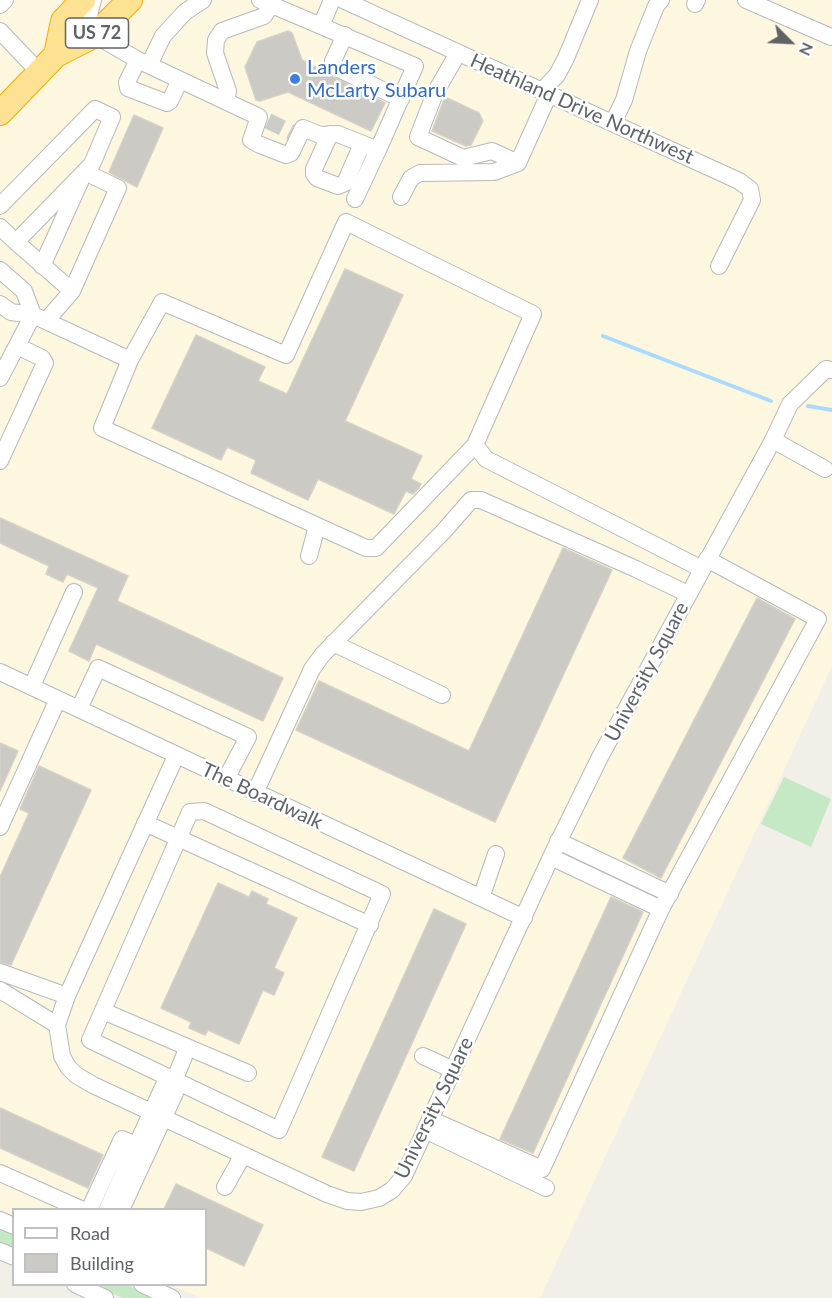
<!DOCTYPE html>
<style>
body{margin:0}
#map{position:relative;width:832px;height:1298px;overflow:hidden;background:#f1efe8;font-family:Lato,sans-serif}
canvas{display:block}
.legend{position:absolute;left:12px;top:1208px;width:195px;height:78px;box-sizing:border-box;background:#fff;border:2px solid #bfc1c3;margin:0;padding:8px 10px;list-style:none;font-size:18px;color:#5f6368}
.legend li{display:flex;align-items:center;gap:12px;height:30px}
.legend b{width:30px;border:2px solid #bfc1c3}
.north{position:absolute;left:760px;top:12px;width:60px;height:60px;-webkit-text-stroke:4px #fff;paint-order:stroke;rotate:114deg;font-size:16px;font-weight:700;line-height:24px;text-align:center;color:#5f6368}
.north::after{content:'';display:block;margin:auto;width:21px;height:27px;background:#5f6368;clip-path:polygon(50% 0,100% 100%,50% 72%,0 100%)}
</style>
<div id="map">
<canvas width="832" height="1298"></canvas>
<ul class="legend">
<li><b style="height:8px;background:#fff"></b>Road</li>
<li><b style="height:16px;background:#cccac5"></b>Building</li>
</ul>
<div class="north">N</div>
</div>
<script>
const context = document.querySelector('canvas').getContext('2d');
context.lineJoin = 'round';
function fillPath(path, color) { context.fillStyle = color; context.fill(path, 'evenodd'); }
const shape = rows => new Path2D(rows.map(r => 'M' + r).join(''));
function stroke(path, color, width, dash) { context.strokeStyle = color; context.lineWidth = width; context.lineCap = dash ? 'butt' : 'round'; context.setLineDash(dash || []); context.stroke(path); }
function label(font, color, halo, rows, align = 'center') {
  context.font = font + ' Lato,sans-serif'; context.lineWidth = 5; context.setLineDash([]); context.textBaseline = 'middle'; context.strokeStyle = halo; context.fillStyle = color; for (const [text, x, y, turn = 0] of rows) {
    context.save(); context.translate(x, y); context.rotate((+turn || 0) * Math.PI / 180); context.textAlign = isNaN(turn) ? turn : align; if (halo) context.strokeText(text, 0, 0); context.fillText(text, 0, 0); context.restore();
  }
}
const commercial = shape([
 [0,0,832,0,832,666,540,1298,201,1298,171,1285,206,1284,206,1210,14,1210,13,1215,0,1209]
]);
const green = shape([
 [784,777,831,799,811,847,761,824],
 [0,1227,13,1233,13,1249,0,1243],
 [101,1285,127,1285,157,1298,123,1298,109,1292]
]);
const stream = shape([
 [603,336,771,401],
 [808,406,832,410]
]);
const building = shape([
 [288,31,292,33,302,60,385,103,371,131,288,92,260,101,256,100,245,67,257,42,288,31],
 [445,97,479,113,483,121,471,145,466,146,432,131,445,97],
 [134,115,163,128,137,187,109,172,134,115],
 [345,269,403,295,345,421,422,456,411,479,421,484,419,488,413,494,406,491,394,514,318,479,308,500,251,473,256,460,227,447,221,460,152,428,196,335,265,367,258,381,287,394,345,269],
 [0,518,128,576,117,601,283,678,263,721,96,644,89,661,69,651,98,588,67,574,63,582,46,574,49,566,0,543,0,518],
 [563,548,612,570,495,822,296,730,319,681,469,751,563,548],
 [757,598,795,619,661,878,623,858,757,598],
 [0,743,18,751,0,791,0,743],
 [39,766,91,790,11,965,0,962,0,877,29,813,20,809,39,766],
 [218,883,249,897,252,891,268,899,266,904,297,918,274,968,284,973,274,995,263,990,239,1044,208,1030,205,1035,189,1028,191,1022,161,1008,218,883],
 [611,897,643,912,533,1153,500,1139,611,897],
 [434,909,466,924,354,1171,322,1157,434,909],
 [0,1108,103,1155,88,1188,0,1148,0,1108],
 [176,1184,263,1225,244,1266,206,1248,206,1209,164,1209,176,1184]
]);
const minorTunnel = shape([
 [268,121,291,132]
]);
const minor = shape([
 [93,0,87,23,95,35,138,60,259,117,251,140,258,144,286,155,291,153,303,128,320,135,338,134,378,150,415,66,260,0],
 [343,0,739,181,750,189,752,200,719,266],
 [746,0,831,37],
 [695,4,697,0],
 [0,5,5,0],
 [321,26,332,0],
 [0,31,39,72],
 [345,35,333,61,334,65,337,68,401,99],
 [458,53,435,93,418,137,463,158,492,151,518,163],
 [138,60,127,82,128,88,167,103,170,101,180,80],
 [149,65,163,36,185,12,203,0],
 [542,91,557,75,566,58,590,0],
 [226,101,228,91,215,53,216,40,222,31,264,16,271,5],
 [613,123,624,100,638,51,656,6,661,0],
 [330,134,314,169,314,174,317,178,338,186,345,183,362,144],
 [401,197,411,178,420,173,494,172,518,163,549,94],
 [355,199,378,150],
 [0,206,95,109,112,117,92,164,16,242,0,227],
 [346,222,533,314,475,445,376,548,366,548,102,428,130,360,162,302,286,355,346,222],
 [16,242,72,291],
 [42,266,80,182],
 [0,270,24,291,33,315,0,378],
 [0,304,11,312,33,315,130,360],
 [46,321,72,291,118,188,85,172],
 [773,440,825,469],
 [475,445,486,459,702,569],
 [0,461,45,363,42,358,17,346],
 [309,556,317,526],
 [333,643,442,695],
 [0,672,524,918],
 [32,686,74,592],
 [79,709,98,668,248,737,226,779],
 [176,756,67,996,57,1025,62,1056,68,1067,76,1075,93,1085,327,1194,347,1201,361,1202,379,1198,392,1190,404,1176,551,857,600,757,773,440,790,404,826,369,832,370],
 [255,793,312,669,323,654,443,532,471,500,481,500,636,569,688,594],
 [204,811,382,894,279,1130,90,1040,190,812,204,811],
 [145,823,370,925],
 [0,827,58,699],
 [558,841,670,894],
 [551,857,661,909],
 [481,898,496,854],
 [0,972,67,996],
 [0,990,57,1025],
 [103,1011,248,1073],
 [423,1056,453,1070],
 [430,1119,542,1169,661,909,818,619,707,559],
 [425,1130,546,1188],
 [0,1173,83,1210],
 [225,1187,243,1155],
 [89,1210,122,1139,136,1145],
 [107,1210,164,1085,174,1081],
 [121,1210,175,1093,174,1081,187,1049],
 [0,1220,14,1226],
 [0,1251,14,1257],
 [75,1284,105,1298],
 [142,1284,172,1298]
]);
const highway = shape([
 [56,55,63,21,83,0],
 [0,113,56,55,95,35,130,0]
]);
const markers = [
 [295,79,6,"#3f7fe0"]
];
const shields = [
 [97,33,63]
];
const shieldNames = [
 ["US 72",97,33]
];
const shopNames = [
 ["Landers",307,68],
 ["McLarty Subaru",307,91]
];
const streetNames = [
 ["Heathland Drive Northwest",582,109,24],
 ["University Square",647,672,-62],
 ["The Boardwalk",262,796,25],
 ["University Square",434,1108,-64]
];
fillPath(commercial, '#fef7e0');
fillPath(green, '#c5e8c5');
stroke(stream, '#aadaff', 4);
fillPath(building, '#cccac5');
stroke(building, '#d6d1c6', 1.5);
stroke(minorTunnel, '#ccccc8', 16, [16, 8]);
stroke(minor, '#b5b8bc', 18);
stroke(highway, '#f9ab00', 26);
stroke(minor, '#fff', 16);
stroke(highway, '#fde293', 24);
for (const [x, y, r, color] of markers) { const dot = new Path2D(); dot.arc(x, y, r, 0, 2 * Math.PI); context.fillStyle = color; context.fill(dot); stroke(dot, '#fff', 2); }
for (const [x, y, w] of shields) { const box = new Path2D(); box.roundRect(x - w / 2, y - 15, w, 30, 4.5); context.fillStyle = '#fff'; context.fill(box); stroke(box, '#5f6368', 1.5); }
label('bold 18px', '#5f6368', null, shieldNames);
label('20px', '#366cbe', '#fff', shopNames, 'left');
label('20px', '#5f6368', '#fff', streetNames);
</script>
